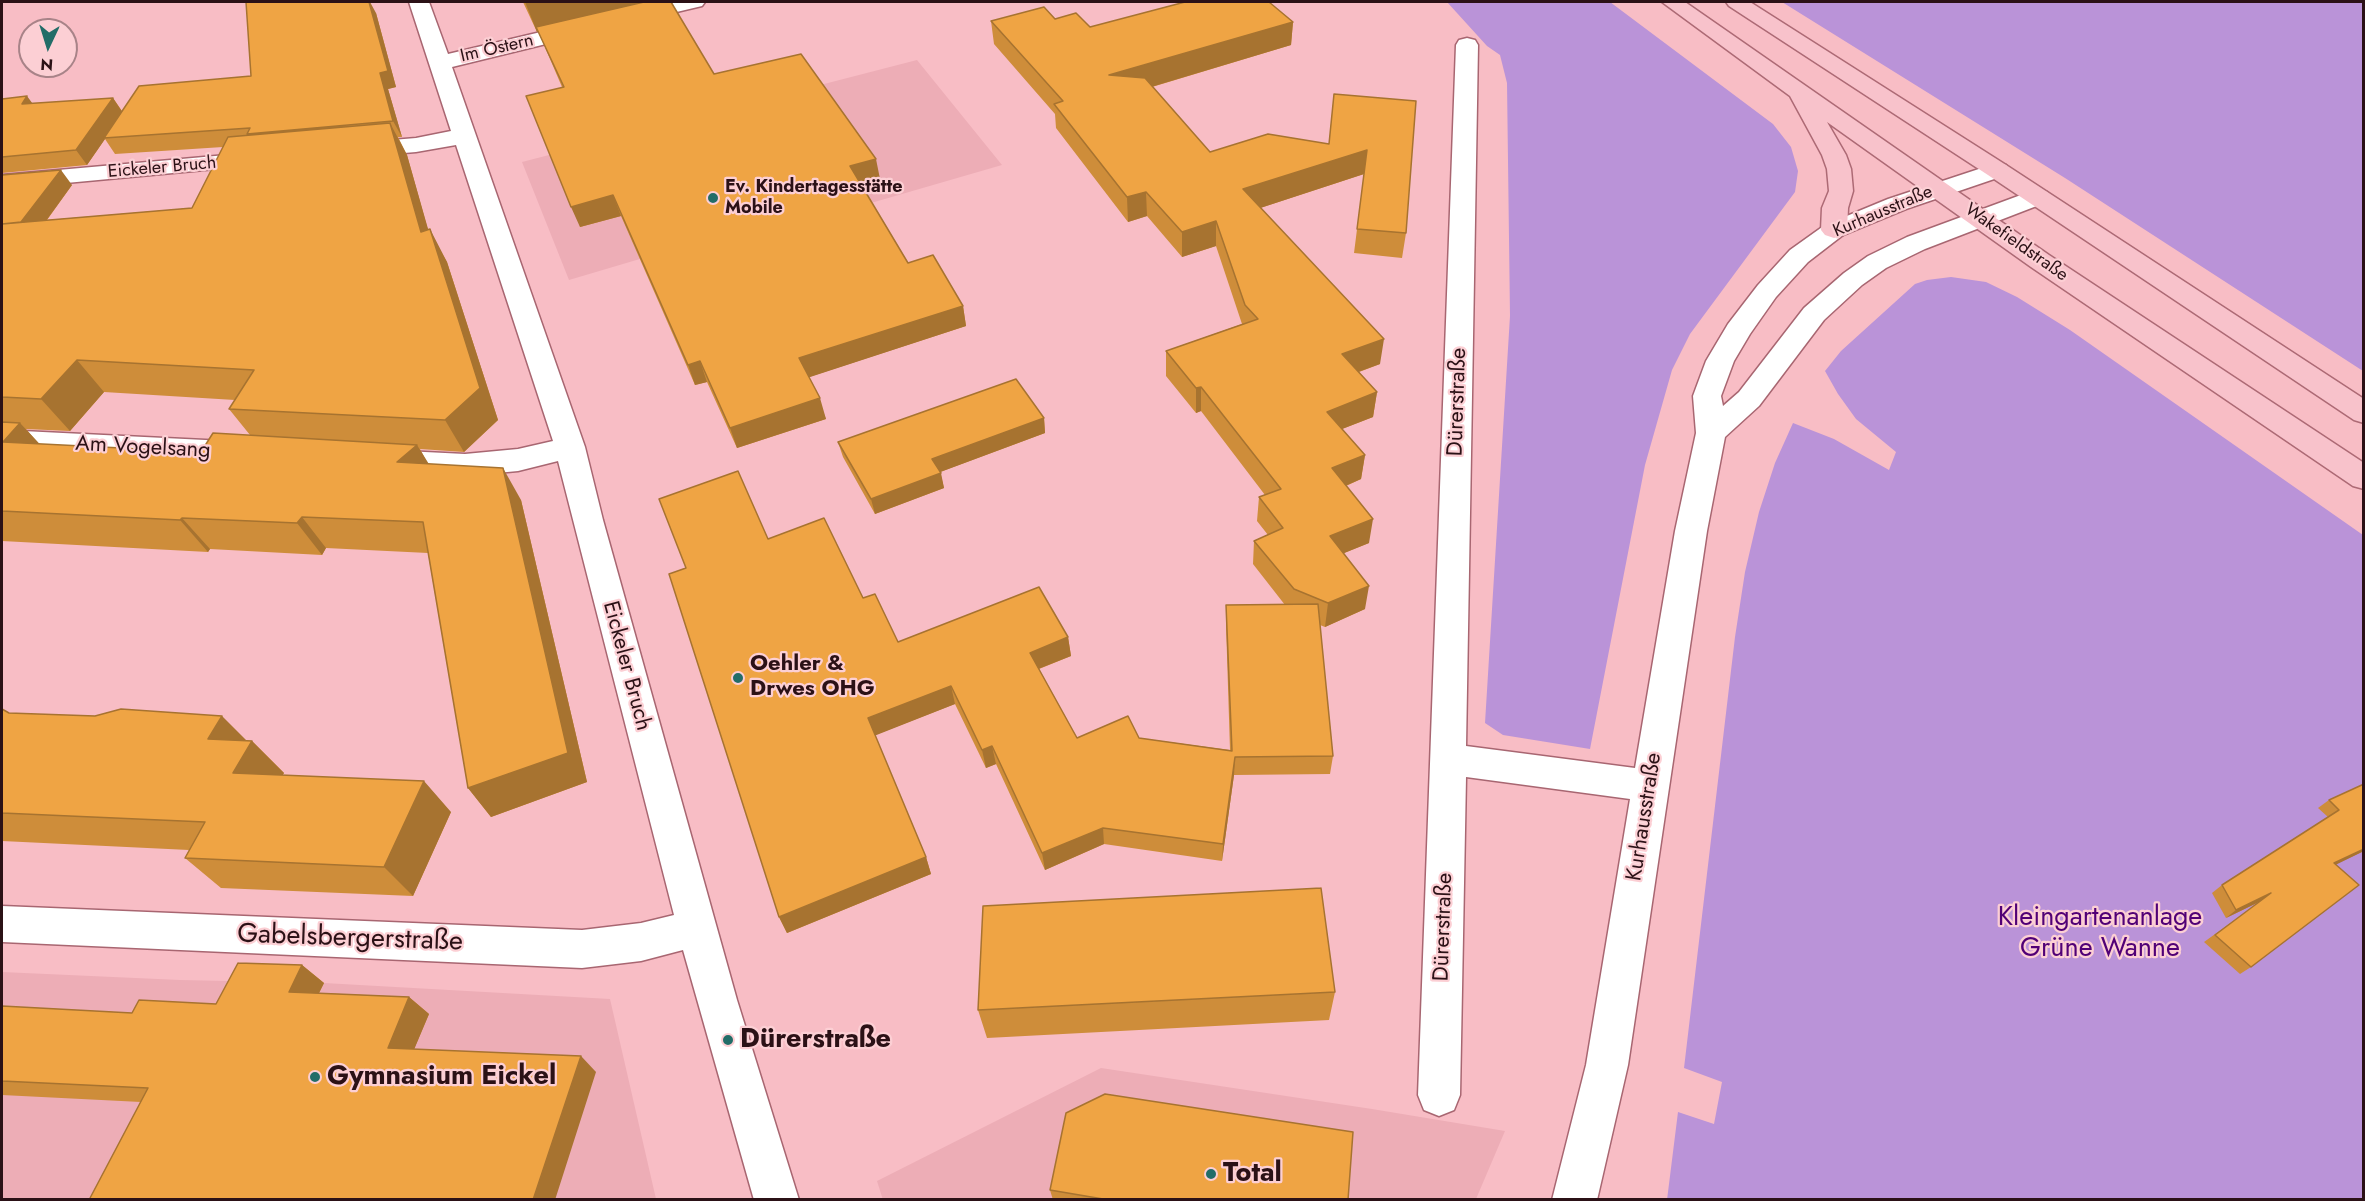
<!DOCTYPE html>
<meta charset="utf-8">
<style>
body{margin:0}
#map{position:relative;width:2365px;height:1201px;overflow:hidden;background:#f8bdc5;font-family:Jost,sans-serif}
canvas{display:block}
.frame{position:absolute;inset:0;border:3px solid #2b1116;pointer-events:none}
.north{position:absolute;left:18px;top:18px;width:60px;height:60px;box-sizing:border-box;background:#fccfd4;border:2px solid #a88388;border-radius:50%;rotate:184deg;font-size:16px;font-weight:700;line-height:24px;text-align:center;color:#2b1116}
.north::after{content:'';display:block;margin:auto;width:21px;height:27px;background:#226d68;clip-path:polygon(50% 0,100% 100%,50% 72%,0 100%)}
</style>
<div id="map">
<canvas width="2365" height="1201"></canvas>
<div class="frame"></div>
<div class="north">N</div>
</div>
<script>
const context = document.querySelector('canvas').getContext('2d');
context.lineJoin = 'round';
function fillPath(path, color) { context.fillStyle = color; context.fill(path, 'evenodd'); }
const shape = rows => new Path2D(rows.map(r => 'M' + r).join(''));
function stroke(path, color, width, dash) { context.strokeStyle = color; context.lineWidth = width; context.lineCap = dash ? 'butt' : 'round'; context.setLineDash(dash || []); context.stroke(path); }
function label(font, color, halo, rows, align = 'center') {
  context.font = font + ' Jost,sans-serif'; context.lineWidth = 4.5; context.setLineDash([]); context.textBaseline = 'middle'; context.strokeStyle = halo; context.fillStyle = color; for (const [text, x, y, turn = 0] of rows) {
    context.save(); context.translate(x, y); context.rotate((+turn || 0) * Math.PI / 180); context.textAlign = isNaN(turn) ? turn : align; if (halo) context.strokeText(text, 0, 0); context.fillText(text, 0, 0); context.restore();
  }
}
const built = shape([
 [917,60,1002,165,778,230,714,237,569,280,522,162],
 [2,972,180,980,324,983,610,999,656,1199,2,1200],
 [1101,1068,1372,1109,1505,1131,1476,1199,883,1200,877,1181]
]);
const green = shape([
 [1447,2,1610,2,1773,124,1791,147,1798,171,1795,192,1690,334,1672,370,1645,465,1590,749,1503,735,1485,723,1510,316,1507,83,1500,55,1487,46],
 [1782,2,2363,2,2363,371,2065,178],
 [1951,277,1986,282,2017,297,2070,330,2363,535,2363,1199,1667,1200,1678,1112,1714,1124,1722,1082,1684,1068,1735,637,1745,572,1759,512,1775,463,1793,423,1834,439,1889,470,1896,452,1856,419,1838,394,1825,371,1841,351,1915,284,1927,280]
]);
const minor = shape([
 [409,2,429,2,448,54,583,22,591,23,594,28,591,33,452,67,585,447,603,520,737,1000,799,1200,754,1200,683,950,641,961,582,968,2,942,2,906,582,930,641,923,674,915,558,461,518,471,465,476,385,472,374,469,370,461,374,453,385,450,465,454,518,449,553,441,456,145,416,152,356,157,348,155,344,150,348,145,356,143,416,138,451,131,409,2],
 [670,2,705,2,702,6,630,23,622,22,619,17,622,12,670,2],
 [1467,38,1475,40,1478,45,1466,746,1635,768,1675,531,1696,433,1693,396,1706,361,1728,324,1758,285,1790,250,1825,225,1888,199,1997,163,2006,165,2009,170,2006,175,1906,209,1843,235,1808,262,1776,297,1750,334,1734,361,1721,396,1723,406,1739,392,1804,308,1844,273,1868,256,1907,237,2029,192,2038,190,2047,192,2050,197,2047,202,1925,249,1886,268,1862,285,1824,320,1759,406,1725,437,1707,531,1628,1065,1597,1200,1552,1200,1586,1065,1630,799,1466,777,1460,1095,1454,1110,1439,1116,1424,1110,1418,1095,1456,45,1459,40,1467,38],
 [260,152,269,154,272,159,269,164,2,189,2,175,260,152],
 [2,430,246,442,257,445,261,453,257,461,246,464,2,450,2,430]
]);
const major = shape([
 [1662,2,1685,2,2049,255,2364,463,2364,489,2353,486,2031,267,1827,122,1846,155,1851,169,1853,191,1848,208,1847,230,1843,235,1834,238,1825,235,1821,230,1822,208,1829,191,1827,169,1822,155,1790,96,1662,2],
 [1726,2,1750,2,2006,165,2364,399,2364,423,2354,420,1988,175,1729,6,1726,2]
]);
const wall = shape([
 [523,2,671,2,714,74,880,179,861,184,908,263,963,306,966,326,809,377,826,419,737,448,707,382,695,385,621,216,580,227,562,87,538,31,537,32],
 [376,13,396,87,388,89,402,137,398,137,407,155,428,230,447,262,498,420,464,452,420,449,428,464,521,500,587,782,491,817,468,788,428,553,326,548,322,555,210,549,208,552,2,541,2,175,72,185,47,220,192,208,223,147,115,154,105,139,87,165,2,173,2,99,33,104,113,98,122,111,251,76],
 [104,392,235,400,229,409,250,435,201,452,39,444,26,429,70,431],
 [1055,19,1090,27,1293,22,1291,45,1152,87,1210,152,1329,144,1334,94,1406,233,1402,258,1354,253,1364,174,1260,208,1380,364,1359,372,1377,392,1373,417,1342,429,1365,455,1361,479,1346,486,1369,543,1344,553,1365,609,1325,627,1320,625,1333,756,1330,774,1234,775,1222,861,1104,844,1045,870,996,764,986,768,955,704,875,735,926,857,931,874,787,933,779,917,768,539,863,598,898,642,1068,637,1071,656,1039,669,1077,738,1139,738,1230,750,1226,624,1226,605,1285,605,1253,564,1254,541,1268,535,1257,521,1259,497,1265,495,1201,411,1196,413,1166,376,1166,351,1242,324,1216,246,1182,257,1147,216,1128,222,1056,128,1055,114,994,44,991,21],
 [1044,418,1045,433,940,472,944,488,875,514,843,457,838,442],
 [2,709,9,713,252,741,284,773,282,775,451,812,413,896,221,888,185,858,189,850,2,841],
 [2364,784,2364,851,2336,864,2251,967,2240,974,2204,942,2261,901,2226,918,2212,893,2222,885,2328,817,2318,808,2329,800],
 [302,965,324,983,319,993,409,997,429,1014,414,1049,596,1072,141,1102,2,1095,2,1006,132,1013,216,1004],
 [1335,992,1329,1020,987,1038,978,1010],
 [1050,1190,1348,1200,1053,1200]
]);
const shadedWall = shape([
 [369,2,370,2,376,13,396,87,388,89,402,137,393,121,380,73],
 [525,2,663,2,537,32],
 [1293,22,1291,45,1111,99,1109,75],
 [27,96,38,111,22,104],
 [113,98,123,113,104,138,105,139,87,165,76,150],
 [390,123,407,155,438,264,421,232],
 [1367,150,1364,174,1242,214,1243,189],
 [876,159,880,179,855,186,850,166],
 [61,170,72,185,22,254,9,238],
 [1146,192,1147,216,1128,222,1127,197],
 [613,195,621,216,580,227,571,207],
 [1216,221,1216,246,1182,257,1182,232],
 [430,229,447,262,498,420,464,452,445,420],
 [963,306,966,326,804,379,799,358],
 [1384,339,1380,364,1339,379,1342,354],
 [77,360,104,392,70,431,41,399],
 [700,361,707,382,695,385,688,365],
 [1201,387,1201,411,1196,413,1196,388],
 [1377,392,1373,417,1324,436,1327,412],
 [820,398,826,419,737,448,730,428],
 [1044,418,1045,433,935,474,932,459],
 [20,423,50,455,3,442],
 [417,445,437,477,397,462],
 [1365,455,1361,479,1329,493,1332,468],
 [503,468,521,500,587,782,491,817,468,788],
 [941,473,944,488,875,514,871,499],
 [302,517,326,548,322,555,297,523],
 [182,518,210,549,208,552,180,520],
 [1373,519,1369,543,1327,560,1330,536],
 [1369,586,1365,609,1325,627,1328,603],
 [1068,637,1071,656,1033,671,1030,653],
 [951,686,955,704,874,736,868,718],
 [222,716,250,744,252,741,284,773,266,804,233,773,208,739],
 [992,746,996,764,986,768,982,750],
 [1235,757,1234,775,1222,861,1223,844],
 [424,781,451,812,413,896,384,867],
 [1103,828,1104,844,1045,870,1042,853],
 [2364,849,2364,851,2323,871,2334,863],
 [926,857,931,874,787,933,779,917],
 [2271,893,2261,901,2226,918,2236,910],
 [302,965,324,983,311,1009,289,992],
 [409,997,429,1014,408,1064,388,1048],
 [581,1056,596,1072,555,1200,533,1200]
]);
const building = shape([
 [246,2,369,2,388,71,380,73,393,121,247,134,250,128,104,138,139,86,251,76,246,2],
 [644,2,671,2,714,74,801,54,876,159,850,166,908,263,933,255,963,306,799,358,820,398,730,428,700,361,688,365,613,195,571,207,526,96,564,87,536,27,644,2],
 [1185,2,1269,2,1293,22,1109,75,1145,78,1210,152,1268,134,1329,144,1334,94,1416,101,1406,233,1357,229,1367,150,1243,189,1384,339,1342,354,1377,392,1327,412,1365,455,1332,468,1373,519,1330,536,1369,586,1328,603,1294,589,1254,541,1283,528,1259,497,1281,489,1201,387,1196,388,1166,351,1258,319,1245,305,1216,221,1182,232,1146,192,1127,197,1054,104,1063,101,991,21,1044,7,1055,19,1076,13,1090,27,1185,2],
 [27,96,22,104,113,98,76,150,2,157,2,99,27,96],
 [390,123,421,232,430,229,480,388,445,420,229,409,254,370,77,360,41,399,2,397,2,224,192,208,228,137,390,123],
 [61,170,21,222,2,224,2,175,61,170],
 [1016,379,1044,418,932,459,941,473,871,499,838,442,1016,379],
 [2,422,20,423,3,442,201,452,213,433,417,445,397,462,503,468,568,753,468,788,423,522,302,517,297,523,182,518,180,520,2,511,2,422],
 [738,471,768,539,824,518,863,598,875,594,898,642,1039,587,1068,637,1030,653,1077,738,1128,716,1139,738,1232,751,1226,605,1318,604,1333,756,1235,757,1223,844,1103,828,1042,853,992,746,982,750,951,686,868,718,926,857,779,917,669,574,686,568,659,499,738,471],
 [2,709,9,713,95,716,121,709,222,716,208,739,252,741,233,773,424,781,384,867,185,858,205,822,2,813,2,709],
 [2364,784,2364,849,2334,863,2359,885,2251,967,2215,935,2271,893,2236,910,2222,885,2339,810,2329,800,2364,784],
 [1321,888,1335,992,978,1010,983,906,1321,888],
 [238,963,302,965,289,992,409,997,388,1048,581,1056,533,1200,89,1200,148,1088,2,1081,2,1006,132,1013,139,1000,216,1004,238,963],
 [1105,1094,1353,1132,1348,1200,1109,1200,1050,1190,1066,1113,1105,1094]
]);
const markers = [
 [713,198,6,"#226d68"],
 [738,678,6,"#226d68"],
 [728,1040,6,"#226d68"],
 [315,1077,6,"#226d68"],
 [1211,1174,6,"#226d68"]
];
const farStreetnames = [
 ["Im Östern",497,49,-13],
 ["Eickeler Bruch",162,168,-5],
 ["Kurhausstraße",1883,212,-23],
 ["Wakefieldstraße",2016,243,35]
];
const farPoinames = [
 ["Ev. Kindertagesstätte",725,188],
 ["Mobile",725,209]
];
const streetNames = [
 ["Dürerstraße",1458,402,-88],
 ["Am Vogelsang",143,448,3],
 ["Eickeler Bruch",626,666,75],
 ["Kurhausstraße",1645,817,-81],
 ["Dürerstraße",1444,927,-88]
];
const poiNames = [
 ["Oehler &",750,665],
 ["Drwes OHG",750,690]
];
const nearParknames = [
 ["Kleingartenanlage",2100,918],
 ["Grüne Wanne",2100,949]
];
const nearStreetnames = [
 ["Gabelsbergerstraße",350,939,2]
];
const nearPoinames = [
 ["Dürerstraße",740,1040],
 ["Gymnasium Eickel",327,1077],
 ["Total",1223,1174]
];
fillPath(built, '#edadb6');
fillPath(green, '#ba93d8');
stroke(minor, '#a86671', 3);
stroke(major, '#ad6a75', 3);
fillPath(minor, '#fff');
fillPath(major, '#f8c2cb');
fillPath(wall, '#ce8d3a');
fillPath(shadedWall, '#a77330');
fillPath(building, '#efa444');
stroke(building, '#a77330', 1.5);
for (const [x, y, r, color] of markers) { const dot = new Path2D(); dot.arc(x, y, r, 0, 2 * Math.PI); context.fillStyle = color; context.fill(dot); stroke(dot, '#fccfd4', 2); }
label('18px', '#2b1116', '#fccfd4', farStreetnames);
label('bold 18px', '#2b1116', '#fccfd4', farPoinames, 'left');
label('22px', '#2b1116', '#fccfd4', streetNames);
label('bold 22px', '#2b1116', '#fccfd4', poiNames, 'left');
label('27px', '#510076', '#fccfd4', nearParknames);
label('27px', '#2b1116', '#fccfd4', nearStreetnames);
label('bold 27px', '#2b1116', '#fccfd4', nearPoinames, 'left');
</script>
